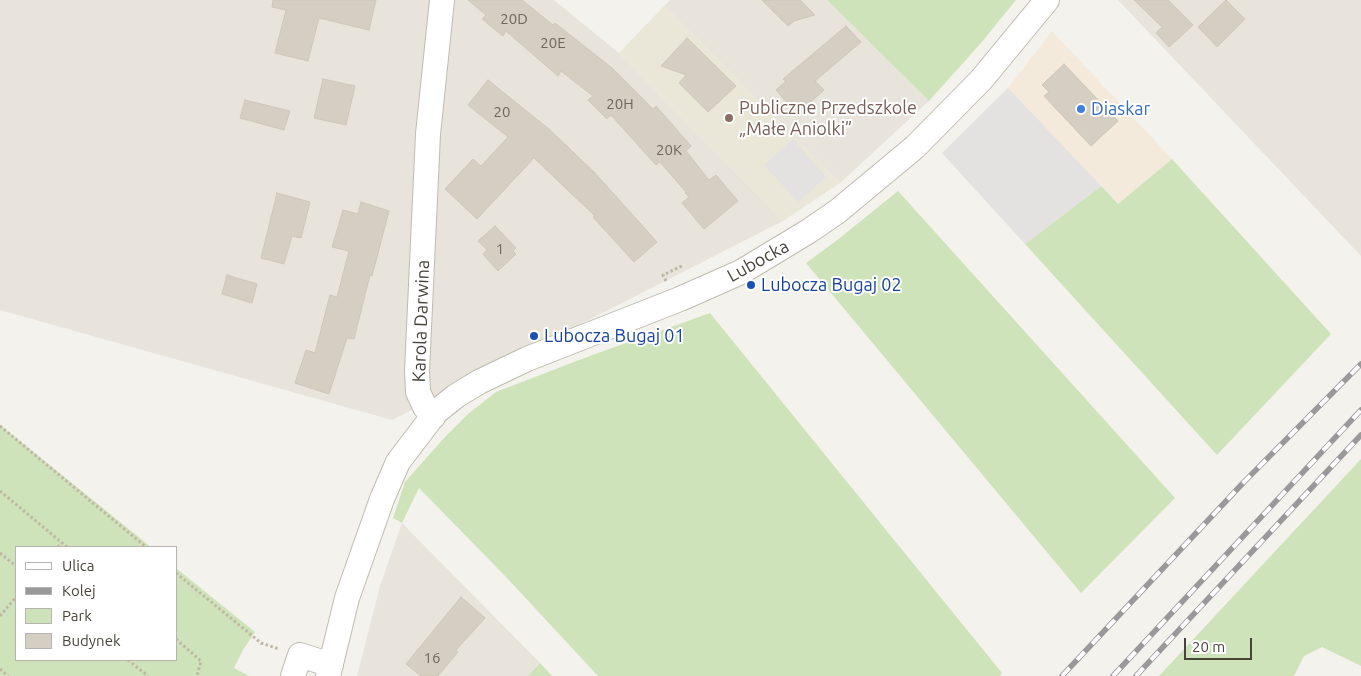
<!DOCTYPE html>
<meta charset="utf-8">
<style>
body{margin:0}
#map{position:relative;width:1361px;height:676px;overflow:hidden;background:#f4f2ec;font-family:Ubuntu,sans-serif}
canvas{display:block}
.legend{position:absolute;left:15px;top:546px;width:162px;height:115px;box-sizing:border-box;background:#fff;border:1px solid #b6b4b1;margin:0;padding:6px 9px;list-style:none;font-size:15px;color:#48443b}
.legend li{display:flex;align-items:center;gap:10px;height:25px}
.legend b{width:25px;border:1px solid #b6b4b1}
.scale{position:absolute;left:1184px;top:638px;width:68px;height:22px;box-sizing:border-box;border:2px solid #48443b;border-top:0;padding-left:6px;font-size:15px;line-height:18px;white-space:nowrap;color:#48443b;-webkit-text-stroke:4px #fff;paint-order:stroke}
</style>
<div id="map">
<canvas width="1361" height="676"></canvas>
<ul class="legend">
<li><b style="height:6px;background:#fff"></b>Ulica</li>
<li><b style="height:6px;background:#999"></b>Kolej</li>
<li><b style="height:14px;background:#cee3ba"></b>Park</li>
<li><b style="height:14px;background:#d5cfc3"></b>Budynek</li>
</ul>
<div class="scale">20 m</div>
</div>
<script>
const context = document.querySelector('canvas').getContext('2d');
context.lineJoin = 'round';
function fillPath(path, color) { context.fillStyle = color; context.fill(path, 'evenodd'); }
const shape = rows => new Path2D(rows.map(r => 'M' + r).join(''));
function stroke(path, color, width, dash) { context.strokeStyle = color; context.lineWidth = width; context.lineCap = dash ? 'butt' : 'round'; context.setLineDash(dash || []); context.stroke(path); }
function label(font, color, halo, rows, align = 'center') {
  context.font = font + ' Ubuntu,sans-serif'; context.lineWidth = 4; context.setLineDash([]); context.textBaseline = 'middle'; context.strokeStyle = halo; context.fillStyle = color; for (const [text, x, y, turn = 0] of rows) {
    context.save(); context.translate(x, y); context.rotate((+turn || 0) * Math.PI / 180); context.textAlign = isNaN(turn) ? turn : align; if (halo) context.strokeText(text, 0, 0); context.fillText(text, 0, 0); context.restore();
  }
}
const residential = shape([
 [0,0,554,0,619,53,783,221,392,420,0,310],
 [670,0,827,0,929,101,840,183,664,6],
 [1118,0,1361,0,1361,256],
 [402,523,540,663,528,676,357,676,380,586]
]);
const commercial = shape([
 [1052,31,1172,159,1118,204,1100,186,1025,244,942,153,1008,88]
]);
const education = shape([
 [664,6,840,183,783,221,619,53]
]);
const green = shape([
 [827,0,1016,0,981,43,929,101],
 [1172,159,1331,334,1217,455,1025,244,1101,186,1118,204],
 [898,191,1175,498,1081,593,806,263,836,241],
 [710,313,1002,673,1000,676,598,676,507,578,419,488,402,523,393,518,405,482,444,438,468,414,496,392,587,357],
 [0,425,151,547,16,547,16,660,176,660,176,568,255,632,243,650,234,668,249,676,0,676],
 [1361,459,1361,666,1322,647,1304,656,1294,676,1159,676],
 [540,663,552,676,528,676]
]);
const parking = shape([
 [1008,88,1101,186,1025,244,942,153],
 [793,139,826,177,798,202,764,165]
]);
const building = shape([
 [273,0,376,0,369,30,319,18,308,61,275,53,286,10,272,7,273,0],
 [468,0,522,0,553,25,555,23,612,68,653,109,656,106,691,146,686,151,709,180,716,175,738,201,704,229,682,203,689,197,685,193,686,192,660,162,656,165,611,115,607,119,588,100,593,96,561,71,558,76,506,31,503,36,482,19,486,15,468,0],
 [762,0,800,0,815,15,794,21,788,26,762,0],
 [1134,0,1168,0,1193,25,1169,47,1156,33,1162,27,1134,0],
 [1226,0,1245,19,1217,47,1198,27,1226,0],
 [846,26,861,42,815,81,824,90,797,114,776,90,786,81,783,79,846,26],
 [687,38,736,86,708,112,679,83,686,75,661,66,687,38],
 [1064,64,1118,121,1091,146,1044,96,1049,92,1042,85,1064,64],
 [323,79,355,86,346,125,314,118,323,79],
 [488,80,550,130,594,172,657,242,634,262,593,217,595,216,534,158,477,219,445,189,473,159,481,166,508,137,468,105,488,80],
 [245,100,290,111,284,130,240,118,245,100],
 [277,193,310,202,301,238,292,236,284,264,261,258,277,193],
 [361,202,389,211,372,276,370,275,354,339,347,338,329,394,295,383,306,350,315,353,330,295,337,297,349,251,332,247,343,210,358,214,361,202],
 [495,226,516,248,513,251,516,254,498,271,483,254,487,250,478,241,495,226],
 [227,275,257,284,252,303,222,294,227,275],
 [461,597,485,618,456,650,458,652,438,676,421,676,406,664,461,597]
]);
const path = shape([
 [666,281,663,275,684,265],
 [0,426,146,547],
 [0,491,67,547],
 [58,547,62,543],
 [0,553,16,566],
 [176,573,261,643,279,649],
 [0,616,16,597],
 [176,639,201,661,197,676],
 [128,660,148,676],
 [0,669,8,676]
]);
const minor = shape([
 [433,417,425,407,418,392,417,371,428,134,442,0],
 [293,676,300,655,331,665],
 [328,676,347,598,382,499,398,462,436,412,456,396,479,382,527,359,680,299,741,272,809,231,838,211,915,147,981,80,1047,0]
]);
const rail = shape([
 [1062,676,1243,483,1361,364],
 [1113,676,1361,410],
 [1136,676,1361,435]
]);
const markers = [
 [1081,109,5,"#3f7fe0"],
 [729,118,5,"#8d6e63"],
 [751,285,5,"#1a4fb4"],
 [534,336,5,"#1a4fb4"]
];
const numberNames = [
 ["20D",514,19],
 ["20E",553,43],
 ["20H",620,104],
 ["20",502,112],
 ["20K",669,150],
 ["1",500,249],
 ["16",432,658]
];
const educationNames = [
 ["Publiczne Przedszkole",739,108],
 ["„Małe Aniolki”",739,129]
];
const shopNames = [
 ["Diaskar",1091,109]
];
const streetNames = [
 ["Lubocka",758,261,-29],
 ["Karola Darwina",421,321,-88]
];
const transitNames = [
 ["Lubocza Bugaj 02",761,285],
 ["Lubocza Bugaj 01",544,336]
];
fillPath(residential, '#e8e4db');
fillPath(commercial, '#f3eadb');
fillPath(education, '#ebe7d8');
fillPath(green, '#cee3ba');
fillPath(parking, '#e4e2e0');
fillPath(building, '#d5cfc3');
stroke(building, '#cfc7b7', 1);
stroke(minor, '#bfbbb0', 26);
stroke(path, '#bfb7a3', 3, [2.5, 2.5]);
stroke(minor, '#fff', 24);
stroke(rail, '#999', 5.5);
stroke(rail, '#fff', 4, [11]);
for (const [x, y, r, color] of markers) { const dot = new Path2D(); dot.arc(x, y, r, 0, 2 * Math.PI); context.fillStyle = color; context.fill(dot); stroke(dot, '#fff', 2); }
label('15px', '#6b675d', null, numberNames);
label('18px', '#785e54', '#fff', educationNames, 'left');
label('18px', '#366cbe', '#fff', shopNames, 'left');
label('18px', '#48443b', '#fff', streetNames);
label('18px', '#164399', '#fff', transitNames, 'left');
</script>
